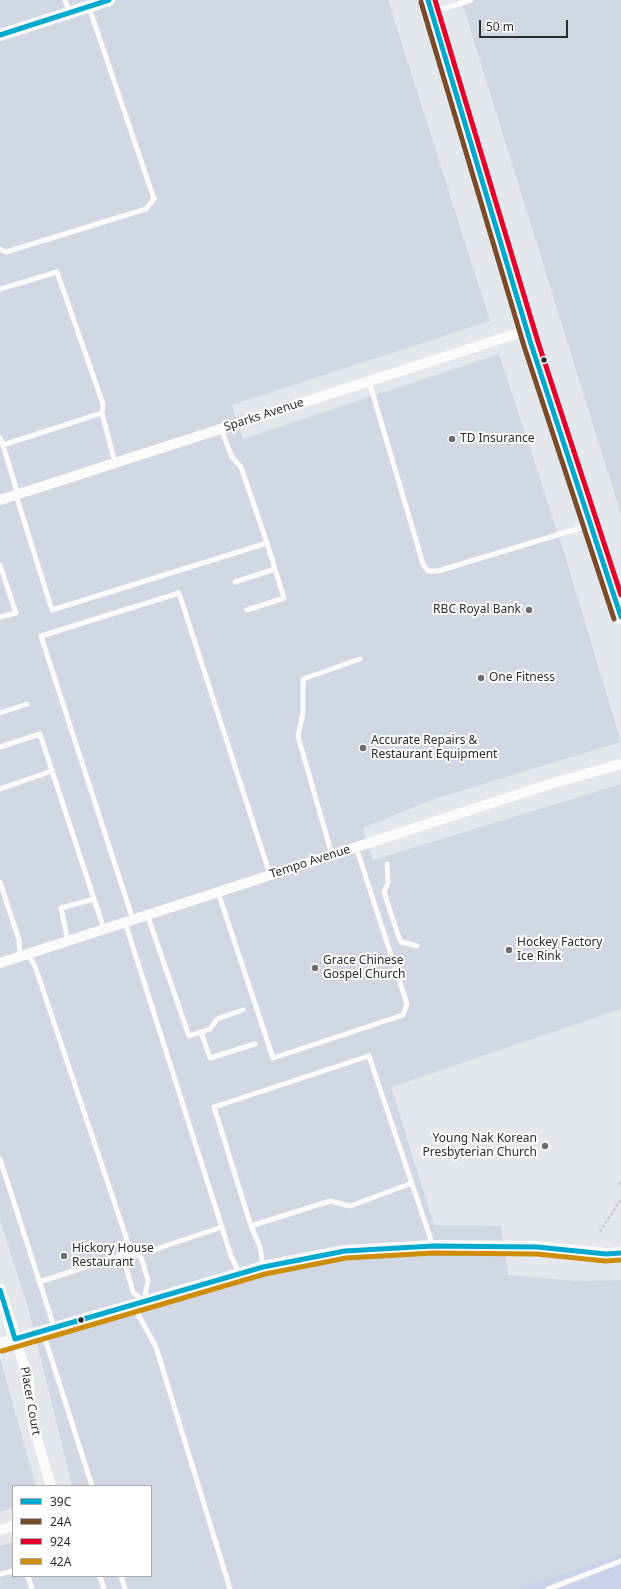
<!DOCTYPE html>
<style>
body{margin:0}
#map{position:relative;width:621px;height:1589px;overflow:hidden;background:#e4e7ec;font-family:"Noto Sans",sans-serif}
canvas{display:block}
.legend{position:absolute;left:12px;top:1485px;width:140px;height:92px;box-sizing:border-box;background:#fff;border:1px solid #aaabac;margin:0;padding:5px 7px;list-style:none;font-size:12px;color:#2a2c2f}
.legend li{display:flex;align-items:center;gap:8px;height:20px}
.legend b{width:20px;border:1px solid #aaabac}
.scale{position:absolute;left:479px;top:20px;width:89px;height:18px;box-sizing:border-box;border:2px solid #2a2c2f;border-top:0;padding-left:5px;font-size:12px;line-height:14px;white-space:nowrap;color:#2a2c2f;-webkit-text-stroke:3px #fff;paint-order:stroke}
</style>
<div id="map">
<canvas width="621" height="1589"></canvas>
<ul class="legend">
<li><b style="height:5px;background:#00a9ce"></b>39C</li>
<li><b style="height:5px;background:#7a4b2a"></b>24A</li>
<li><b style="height:5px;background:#e4002b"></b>924</li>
<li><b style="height:5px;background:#ce8e09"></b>42A</li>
</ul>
<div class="scale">50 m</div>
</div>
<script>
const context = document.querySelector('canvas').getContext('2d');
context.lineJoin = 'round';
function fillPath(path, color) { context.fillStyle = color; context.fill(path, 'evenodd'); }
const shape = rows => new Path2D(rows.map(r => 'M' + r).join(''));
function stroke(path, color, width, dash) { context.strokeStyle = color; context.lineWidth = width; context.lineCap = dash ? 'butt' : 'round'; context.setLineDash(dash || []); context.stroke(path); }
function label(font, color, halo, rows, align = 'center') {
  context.font = font + ' "Noto Sans",sans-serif'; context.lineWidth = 4; context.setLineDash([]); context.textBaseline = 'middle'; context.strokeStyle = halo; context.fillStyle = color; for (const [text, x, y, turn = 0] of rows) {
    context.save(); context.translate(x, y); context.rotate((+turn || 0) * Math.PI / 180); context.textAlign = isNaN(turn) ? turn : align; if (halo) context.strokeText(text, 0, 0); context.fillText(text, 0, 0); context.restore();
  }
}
const built = shape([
 [0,0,388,0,490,321,232,405,243,439,499,354,563,549,621,742,434,799,363,828,373,860,621,784,621,1009,391,1087,434,1225,501,1226,508,1275,576,1281,621,1280,621,1554,512,1589,0,1589,0,1546,13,1542,13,1576,151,1576,151,1486,72,1486,28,1307,0,1220],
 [461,0,621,0,621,515,468,22],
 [0,1358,36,1486,13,1486,13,1508,0,1512]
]);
const green = shape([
 [621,1554,621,1589,512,1589]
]);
const path = shape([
 [619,1182,621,1187],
 [600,1232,621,1199]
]);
const service = shape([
 [65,0,69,12],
 [433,12,471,0],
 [0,249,6,252,146,209,154,199,89,7],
 [0,289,57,272,103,404,102,413],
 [369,381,423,564,428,571,438,571,590,525],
 [0,438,3,445],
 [16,495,52,610,267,543,241,467,232,457,221,429],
 [18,495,3,445,102,413,115,463],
 [0,565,16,613,0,617],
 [235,582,275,569],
 [247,610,284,598,267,543],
 [0,713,27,704],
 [0,747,40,734,94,899],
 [0,789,52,771],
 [332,855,298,736,303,713,303,679,360,659],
 [387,864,388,883,384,892,398,935,401,942,417,946],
 [0,882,19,940,20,956],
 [218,892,273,1058,403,1015,407,1004,356,847],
 [147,914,189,1036,210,1029,217,1019,243,1010],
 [133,920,41,636,179,593,270,875],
 [125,922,231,1256,239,1273],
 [68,941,61,908,94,899,104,929],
 [28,954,35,966,131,1252,125,1263,133,1292,143,1301],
 [201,1032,210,1058,255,1044],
 [0,1159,54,1327],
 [251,1226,330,1201,350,1206,412,1183],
 [132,1253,141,1257,148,1281,144,1301],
 [263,1267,260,1247,251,1226,214,1107,369,1056,433,1246],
 [39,1282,131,1252,153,1250,222,1227],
 [133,1305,156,1347,230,1589],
 [43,1332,92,1486],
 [0,1574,13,1571],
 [28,1576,32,1589],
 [100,1576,104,1589],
 [121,1576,125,1589],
 [548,1589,621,1561]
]);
const minor = shape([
 [0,500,528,330],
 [0,963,550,784,621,764],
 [15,1339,29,1379,31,1419,51,1486],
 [0,1530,13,1526]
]);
const tertiary = shape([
 [0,35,109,0],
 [0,1290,15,1339],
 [0,1344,263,1267,345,1251,433,1246,537,1247,606,1254,621,1253]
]);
const secondary = shape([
 [428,0,531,344,621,617]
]);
const bus1 = shape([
 [428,0,531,344,621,617],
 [0,35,109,0],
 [0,1290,15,1339,263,1267,345,1251,433,1246,537,1247,606,1254,621,1253]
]);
const bus2 = shape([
 [421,2,524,346,614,619]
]);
const bus3 = shape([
 [435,0,538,342,621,595]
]);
const bus4 = shape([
 [2,1351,265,1274,346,1258,433,1253,537,1254,605,1261,621,1260]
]);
const markers = [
 [544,360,3.5,"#2a2c2f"],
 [452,439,4,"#6b6d71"],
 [529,610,4,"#6b6d71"],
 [481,678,4,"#6b6d71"],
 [363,748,4,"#6b6d71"],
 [509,950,4,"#6b6d71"],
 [315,968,4,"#6b6d71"],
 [545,1146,4,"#6b6d71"],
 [64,1256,4,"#6b6d71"],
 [81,1320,3.5,"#2a2c2f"]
];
const streetNames = [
 ["Sparks Avenue",264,415,-18],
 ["Tempo Avenue",310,862,-18],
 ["Placer Court",30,1401,80]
];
const poiNames = [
 ["TD Insurance",460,439],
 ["RBC Royal Bank",521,610,"right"],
 ["One Fitness",489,678],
 ["Accurate Repairs &",371,741],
 ["Restaurant Equipment",371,755],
 ["Hockey Factory",517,943],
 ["Ice Rink",517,957],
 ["Grace Chinese",323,961],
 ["Gospel Church",323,975],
 ["Young Nak Korean",537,1139,"right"],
 ["Presbyterian Church",537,1153,"right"],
 ["Hickory House",72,1249],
 ["Restaurant",72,1263]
];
fillPath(built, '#d2d8e3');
fillPath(green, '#cad3e7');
stroke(path, '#c7c8ca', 2, [3, 2]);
stroke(service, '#fbfbfc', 5);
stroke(minor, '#fbfbfc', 10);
stroke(tertiary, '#fbfbfc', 12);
stroke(secondary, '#fbfbfc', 14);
stroke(bus1, '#00a9ce', 5);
stroke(bus2, '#7a4b2a', 5);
stroke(bus3, '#e4002b', 5);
stroke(bus4, '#ce8e09', 5);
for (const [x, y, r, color] of markers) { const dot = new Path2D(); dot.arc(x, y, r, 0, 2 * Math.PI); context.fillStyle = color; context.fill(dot); stroke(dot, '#fff', 1.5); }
label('12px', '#2a2c2f', '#fff', streetNames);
label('12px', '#2a2c2f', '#fff', poiNames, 'left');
</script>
